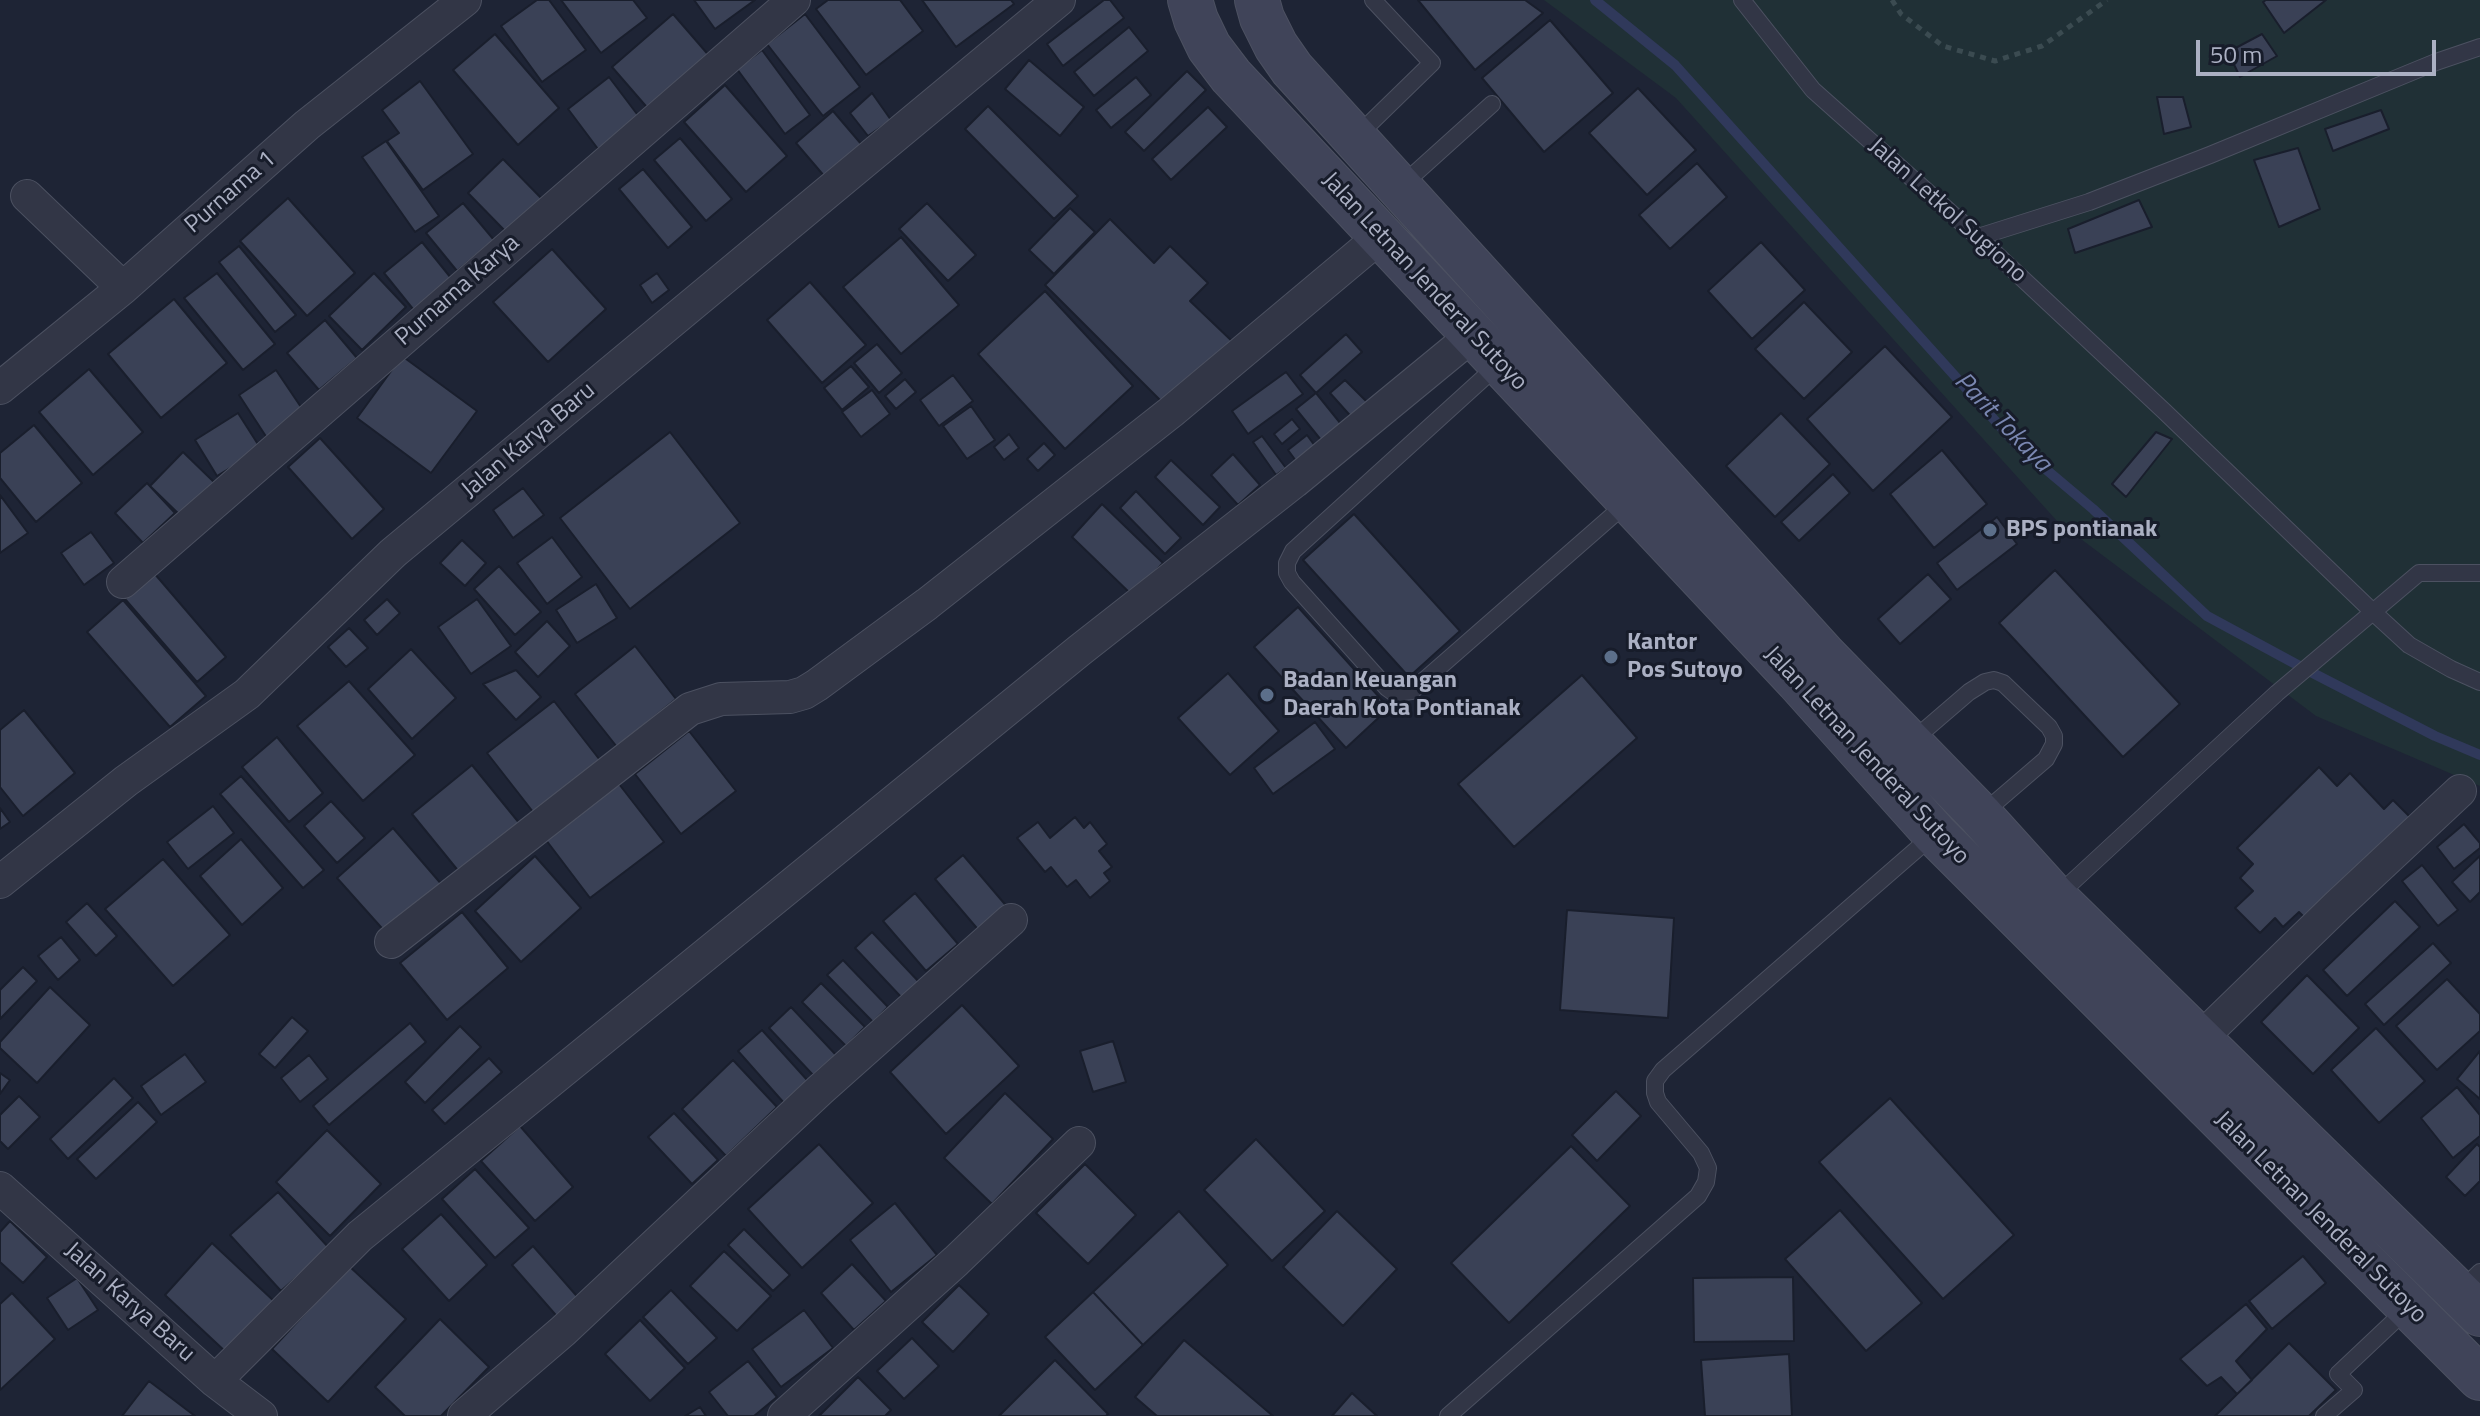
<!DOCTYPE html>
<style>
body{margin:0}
#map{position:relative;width:2480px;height:1416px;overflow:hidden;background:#1e2435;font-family:"Titillium Web",sans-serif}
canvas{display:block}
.scale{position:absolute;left:2196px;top:40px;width:240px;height:36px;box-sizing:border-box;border:4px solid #abb0c3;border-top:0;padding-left:10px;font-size:24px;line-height:28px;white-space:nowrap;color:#abb0c3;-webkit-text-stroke:6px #171c2a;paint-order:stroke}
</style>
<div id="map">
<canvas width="2480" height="1416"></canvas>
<div class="scale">50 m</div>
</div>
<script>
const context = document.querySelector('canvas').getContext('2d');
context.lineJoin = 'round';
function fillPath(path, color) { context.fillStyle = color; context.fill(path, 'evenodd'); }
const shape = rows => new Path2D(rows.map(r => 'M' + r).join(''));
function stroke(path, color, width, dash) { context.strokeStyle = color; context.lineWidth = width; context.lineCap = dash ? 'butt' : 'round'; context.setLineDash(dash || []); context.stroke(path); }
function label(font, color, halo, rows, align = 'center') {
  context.font = font + ' "Titillium Web",sans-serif'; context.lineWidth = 6; context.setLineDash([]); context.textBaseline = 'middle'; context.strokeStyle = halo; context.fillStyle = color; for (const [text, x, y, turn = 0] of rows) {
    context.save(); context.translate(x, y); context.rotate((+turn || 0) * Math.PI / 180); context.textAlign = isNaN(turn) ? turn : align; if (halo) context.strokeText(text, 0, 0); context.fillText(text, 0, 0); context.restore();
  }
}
const green = shape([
 [1544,0,2480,0,2480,786,2316,716,2057,521,1676,98]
]);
const stream = shape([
 [1595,0,1675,65,2017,445,2093,509,2207,616,2305,669,2435,736,2480,755]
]);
const building = shape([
 [537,0,549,0,586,50,542,82,501,26,537,0],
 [561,0,633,0,647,18,601,53,561,0],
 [694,0,755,0,715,29,694,0],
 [828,0,900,0,923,31,866,75,816,9,828,0],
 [922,0,1011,0,1014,4,956,47,922,0],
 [1104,0,1110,0,1124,18,1063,66,1047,44,1104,0],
 [1418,0,1525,0,1543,13,1475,70,1418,0],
 [2266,0,2326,0,2284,33,2263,2,2266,0],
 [673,14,712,59,651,112,612,67,673,14],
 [805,14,860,87,823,116,767,44,805,14],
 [1550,20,1613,93,1544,152,1482,78,1550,20],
 [1129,27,1148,51,1094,96,1074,72,1129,27],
 [495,34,559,108,518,145,453,70,495,34],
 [2262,34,2277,56,2240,77,2228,52,2262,34],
 [762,50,810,115,785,134,737,69,762,50],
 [1029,60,1084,107,1060,136,1005,89,1029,60],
 [1187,71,1206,90,1144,151,1125,132,1187,71],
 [609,77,640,118,598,149,568,109,609,77],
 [1136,77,1151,95,1111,128,1096,110,1136,77],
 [420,81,473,154,423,190,387,141,399,133,382,110,420,81],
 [725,85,787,156,746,192,684,122,725,85],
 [1638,88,1696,150,1647,195,1589,133,1638,88],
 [872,93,891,120,868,136,850,113,872,93],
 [2157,97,2183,97,2191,127,2164,134,2157,97],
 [988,106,1078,196,1054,219,965,129,988,106],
 [1208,107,1227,127,1171,180,1152,159,1208,107],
 [2381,110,2389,129,2333,151,2325,129,2381,110],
 [833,111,862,145,825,177,796,143,833,111],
 [680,138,732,199,706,221,654,160,680,138],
 [386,141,439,216,415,232,362,157,386,141],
 [2298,148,2320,209,2279,227,2254,160,2298,148],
 [503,159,543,200,508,234,468,193,503,159],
 [1697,163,1727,197,1670,249,1639,215,1697,163],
 [643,169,692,227,668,248,619,189,643,169],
 [288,198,355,273,307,316,240,241,288,198],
 [2139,200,2152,227,2075,253,2068,229,2139,200],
 [463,203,494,240,457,271,426,233,463,203],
 [927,203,976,255,948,281,899,229,927,203],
 [1070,208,1095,232,1054,274,1029,250,1070,208],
 [1110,219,1154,263,1170,246,1208,283,1190,301,1235,344,1170,410,1045,285,1110,219],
 [901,237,959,305,901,354,843,287,901,237],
 [422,242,455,283,417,314,384,273,422,242],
 [1761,242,1805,290,1752,339,1708,291,1761,242],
 [239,246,296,315,275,332,219,262,239,246],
 [552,249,606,309,548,362,493,302,552,249],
 [217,273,275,344,243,370,184,298,217,273],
 [374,273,406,307,362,350,329,316,374,273],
 [657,273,669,290,652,303,640,285,657,273],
 [810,282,866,345,822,383,767,320,810,282],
 [1045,291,1133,386,1065,449,978,354,1045,291],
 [174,299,227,363,161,418,108,354,174,299],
 [1804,302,1852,352,1804,399,1755,349,1804,302],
 [325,320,357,358,319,390,287,353,325,320],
 [1346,334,1362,352,1316,393,1300,375,1346,334],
 [877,344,902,373,879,393,854,363,877,344],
 [1885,346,1952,417,1873,491,1807,419,1885,346],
 [402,356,477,411,431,473,357,418,402,356],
 [851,366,869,387,842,410,824,388,851,366],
 [89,369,143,432,93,475,39,412,89,369],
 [276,370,305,413,267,438,239,395,276,370],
 [1286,372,1303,394,1248,434,1232,411,1286,372],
 [953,375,973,401,939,426,920,400,953,375],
 [905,379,916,392,896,409,885,396,905,379],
 [1345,380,1371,406,1355,421,1330,393,1345,380],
 [872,390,890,414,861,437,842,412,872,390],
 [1316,393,1341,424,1321,440,1296,409,1316,393],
 [971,406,995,440,967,459,943,426,971,406],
 [238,413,261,449,217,476,195,440,238,413],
 [1781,413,1830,464,1775,517,1726,466,1781,413],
 [1292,419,1300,429,1282,444,1274,434,1292,419],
 [34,425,82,483,36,522,0,478,0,453,34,425],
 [670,432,740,523,630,609,560,518,670,432],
 [2156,432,2172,439,2126,497,2112,484,2156,432],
 [1009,434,1019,448,1004,460,994,447,1009,434],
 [1307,435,1315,446,1296,461,1288,450,1307,435],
 [1262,436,1286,468,1276,475,1253,442,1262,436],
 [320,438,384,509,352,539,288,467,320,438],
 [1044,443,1055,455,1038,471,1027,459,1044,443],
 [1942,450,1987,504,1934,548,1890,494,1942,450],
 [183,452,217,485,184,519,150,486,183,452],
 [1233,454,1260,485,1238,505,1211,475,1233,454],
 [1171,460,1220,507,1203,525,1155,477,1171,460],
 [1833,474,1850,493,1799,541,1781,522,1833,474],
 [147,483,175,513,143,543,115,513,147,483],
 [523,488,544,515,513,538,493,510,523,488],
 [1136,491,1181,538,1165,554,1120,508,1136,491],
 [0,495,28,533,0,553,0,495],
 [1102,504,1163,563,1133,596,1072,537,1102,504],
 [1354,514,1460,631,1409,677,1303,560,1354,514],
 [1997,517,2017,544,1957,590,1937,563,1997,517],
 [91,532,114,563,84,585,61,553,91,532],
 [552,537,582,577,547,604,517,563,552,537],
 [462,540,486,563,465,586,440,563,462,540],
 [499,566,541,612,515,635,474,589,499,566],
 [2055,570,2180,704,2123,757,1999,623,2055,570],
 [154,573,226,657,197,682,125,599,154,573],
 [1928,574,1951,599,1900,644,1878,619,1928,574],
 [596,584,617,618,577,643,556,610,596,584],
 [387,599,400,613,377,635,364,620,387,599],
 [477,599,511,646,471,674,438,627,477,599],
 [123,600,206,696,170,727,87,632,123,600],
 [1298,607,1389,708,1346,748,1254,647,1298,607],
 [547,621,570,646,538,677,515,652,547,621],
 [349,628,368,648,346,667,328,647,349,628],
 [635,646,676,699,617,747,575,694,635,646],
 [411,649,456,698,412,739,368,689,411,649],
 [516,670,541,697,516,720,483,684,516,670],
 [1228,673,1279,731,1230,775,1178,718,1228,673],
 [1582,675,1637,738,1514,847,1458,784,1582,675],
 [349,681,415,755,363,801,297,726,349,681],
 [554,701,603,764,537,817,487,753,554,701],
 [24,710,75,773,23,816,0,787,0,730,24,710],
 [1315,722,1335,749,1273,794,1254,768,1315,722],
 [689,731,736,791,681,834,635,774,689,731],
 [277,737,323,793,289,822,242,767,277,737],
 [472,765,520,824,460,873,412,814,472,765],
 [2319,767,2337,786,2350,773,2384,809,2393,800,2414,821,2310,923,2299,912,2283,927,2275,918,2260,933,2235,908,2253,891,2240,878,2253,864,2237,848,2319,767],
 [241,776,324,870,303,888,220,794,241,776],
 [619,784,664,842,590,898,546,840,619,784],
 [331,801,365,838,337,863,304,826,331,801],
 [213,806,234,833,188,869,167,842,213,806],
 [0,808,10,822,0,829,0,808],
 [1075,817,1084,828,1090,822,1107,844,1099,851,1112,867,1104,873,1110,881,1090,898,1076,880,1067,887,1051,867,1045,872,1017,838,1038,822,1050,838,1075,817],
 [2464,824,2480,843,2480,848,2454,869,2437,847,2464,824],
 [393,828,443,886,388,935,337,878,393,828],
 [241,839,283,888,242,925,200,876,241,839],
 [963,855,1009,909,981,933,935,879,963,855],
 [535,856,581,908,521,962,475,911,535,856],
 [2480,856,2480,892,2470,902,2452,882,2480,856],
 [163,859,230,935,173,986,105,909,163,859],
 [2422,865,2458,910,2438,926,2402,881,2422,865],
 [915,893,958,944,926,971,883,921,915,893],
 [2395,901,2420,927,2347,996,2323,970,2395,901],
 [87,903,117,936,96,956,66,922,87,903],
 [1567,910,1674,918,1668,1018,1560,1010,1567,910],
 [462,912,508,968,447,1020,400,963,462,912],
 [872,932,919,982,902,998,855,948,872,932],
 [61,937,80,960,58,980,38,956,61,937],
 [2433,943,2451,963,2384,1025,2365,1004,2433,943],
 [843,960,888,1007,873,1022,827,975,843,960],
 [23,967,37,981,0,1019,0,990,23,967],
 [2307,975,2359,1028,2313,1074,2261,1022,2307,975],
 [2447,979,2480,1014,2480,1031,2437,1070,2396,1026,2447,979],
 [821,983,865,1027,846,1046,802,1002,821,983],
 [50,987,90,1025,37,1083,0,1048,0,1042,50,987],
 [962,1005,1019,1066,946,1134,890,1072,962,1005],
 [791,1007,836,1055,813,1075,769,1028,791,1007],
 [292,1017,308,1031,275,1068,259,1054,292,1017],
 [410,1023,426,1042,329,1125,313,1106,410,1023],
 [460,1026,481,1047,425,1103,405,1082,460,1026],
 [2376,1028,2425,1081,2379,1123,2331,1070,2376,1028],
 [762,1030,808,1081,784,1103,738,1051,762,1030],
 [1113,1041,1126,1082,1093,1092,1080,1051,1113,1041],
 [2480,1051,2480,1099,2457,1079,2480,1051],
 [185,1054,206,1082,161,1115,141,1086,185,1054],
 [309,1055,328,1079,300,1102,281,1078,309,1055],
 [489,1058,502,1072,445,1124,432,1110,489,1058],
 [733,1060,777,1107,726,1156,682,1109,733,1060],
 [0,1073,10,1080,0,1094,0,1073],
 [114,1078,133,1098,68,1159,50,1139,114,1078],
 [2457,1087,2480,1115,2480,1136,2453,1158,2421,1118,2457,1087],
 [1616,1091,1641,1116,1597,1161,1572,1135,1616,1091],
 [1005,1093,1053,1139,992,1204,944,1158,1005,1093],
 [19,1096,40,1117,8,1149,0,1141,0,1115,19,1096],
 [1890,1098,2014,1235,1943,1299,1819,1162,1890,1098],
 [138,1102,157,1122,96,1179,77,1159,138,1102],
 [674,1113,718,1160,692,1184,648,1137,674,1113],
 [520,1126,573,1187,535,1221,481,1161,520,1126],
 [327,1130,381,1184,330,1236,276,1182,327,1130],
 [1256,1139,1325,1211,1272,1261,1204,1190,1256,1139],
 [819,1144,873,1203,802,1268,748,1209,819,1144],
 [2477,1144,2480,1147,2480,1181,2465,1196,2446,1177,2477,1144],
 [1571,1146,1630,1206,1509,1323,1451,1263,1571,1146],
 [1085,1164,1136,1215,1088,1264,1036,1213,1085,1164],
 [475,1169,529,1228,495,1258,442,1199,475,1169],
 [278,1192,329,1248,281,1291,230,1235,278,1192],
 [895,1203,937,1255,891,1292,850,1240,895,1203],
 [1840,1210,1922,1303,1866,1351,1785,1259,1840,1210],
 [1179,1211,1228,1265,1143,1345,1093,1292,1179,1211],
 [1337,1211,1397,1269,1343,1326,1283,1267,1337,1211],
 [441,1214,487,1265,449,1301,402,1249,441,1214],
 [10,1221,47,1257,23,1283,0,1262,0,1232,10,1221],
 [744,1229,790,1275,773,1291,728,1245,744,1229],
 [212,1243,276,1303,228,1354,165,1295,212,1243],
 [533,1246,582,1302,561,1321,512,1265,533,1246],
 [724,1251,771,1296,737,1331,690,1286,724,1251],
 [2303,1256,2326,1283,2272,1329,2249,1301,2303,1256],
 [852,1264,886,1301,854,1330,821,1293,852,1264],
 [349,1266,406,1319,328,1402,272,1349,349,1266],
 [1793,1277,1794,1341,1694,1342,1693,1278,1793,1277],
 [77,1278,98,1310,68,1330,47,1298,77,1278],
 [959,1285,989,1314,953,1352,922,1322,959,1285],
 [671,1290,717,1338,688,1364,643,1317,671,1290],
 [1093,1292,1143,1345,1095,1390,1045,1337,1093,1292],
 [12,1293,55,1339,0,1390,0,1304,12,1293],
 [2246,1304,2267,1329,2236,1361,2252,1380,2237,1394,2221,1377,2207,1386,2180,1359,2246,1304],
 [804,1310,833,1348,781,1387,752,1349,804,1310],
 [440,1319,489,1367,441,1416,405,1416,375,1387,440,1319],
 [640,1320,685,1368,650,1401,605,1354,640,1320],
 [912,1338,939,1366,904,1399,877,1371,912,1338],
 [1184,1340,1273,1416,1157,1416,1135,1397,1184,1340],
 [2289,1343,2336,1390,2309,1416,2215,1416,2289,1343],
 [1789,1354,1792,1416,1705,1416,1701,1360,1789,1354],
 [1055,1360,1108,1414,1106,1416,999,1416,1055,1360],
 [748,1361,777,1397,754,1416,728,1416,709,1392,748,1361],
 [858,1377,891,1410,885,1416,819,1416,858,1377],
 [149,1381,195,1416,122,1416,149,1381],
 [1352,1393,1377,1416,1332,1416,1352,1393],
 [700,1407,706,1416,685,1416,700,1407]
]);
const path = shape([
 [1892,0,1901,14,1943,46,1995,61,2042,46,2107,0]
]);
const lane = shape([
 [1742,0,1813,90,1978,237,2164,411,2373,612,2409,645,2451,669,2480,682],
 [1356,137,1432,63,1373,0],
 [1401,186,1492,104],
 [1978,237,2089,202,2210,155,2436,62,2480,47],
 [1499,364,1293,551,1287,563,1287,573,1292,582,1387,688,1394,693,1412,691,1628,502],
 [1912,741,1969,692,1985,682,1994,680,2003,683,2049,727,2054,736,2054,744,2046,759,1982,814],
 [2056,897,2277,693,2419,573,2480,573],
 [2459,1292,2480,1272],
 [1448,1416,1698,1196,1706,1182,1708,1168,1701,1153,1658,1102,1655,1093,1655,1081,1663,1070,1932,836],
 [2324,1416,2354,1390,2338,1374,2408,1308]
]);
const street = shape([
 [27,196,123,288],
 [0,388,123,288,307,125,465,0],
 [123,582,794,0],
 [0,882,126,781,247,694,393,553,1059,0],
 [391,942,690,709,721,699,790,697,804,693,817,685,927,604,1171,412,1381,236],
 [2199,1040,2337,906,2460,791],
 [0,1188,215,1381,261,1416],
 [215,1381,360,1236,1080,650,1294,482,1474,334],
 [464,1416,563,1331,820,1090,1011,920],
 [784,1416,956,1261,1079,1143]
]);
const secondary = shape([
 [1190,0,1196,20,1209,47,1231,76,1798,681,1935,834,2480,1378],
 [1257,0,1262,18,1276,46,1292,69,1823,654,1980,815,2055,898,2480,1314]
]);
const markers = [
 [1990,530,8,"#5c6f8a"],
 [1611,657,8,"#5c6f8a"],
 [1267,695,8,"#5c6f8a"]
];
const streetNames = [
 ["Purnama 1",231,193,-41],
 ["Jalan Letkol Sugiono",1947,211,42],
 ["Jalan Letnan Jenderal Sutoyo",1424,282,47],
 ["Purnama Karya",458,291,-41],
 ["Jalan Karya Baru",529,441,-40],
 ["Jalan Letnan Jenderal Sutoyo",1866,756,47],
 ["Jalan Letnan Jenderal Sutoyo",2320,1218,45],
 ["Jalan Karya Baru",129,1303,42]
];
const poiNames = [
 ["BPS pontianak",2006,530],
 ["Kantor",1627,643],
 ["Pos Sutoyo",1627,671],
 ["Badan Keuangan",1283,681],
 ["Daerah Kota Pontianak",1283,709]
];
const waterNames = [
 ["Parit Tokaya",2002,423,46]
];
fillPath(green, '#203036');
stroke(stream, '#30395b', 10);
fillPath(building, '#3a4156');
stroke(building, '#191e2c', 2);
stroke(lane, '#4c5161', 18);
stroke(street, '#4c5161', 34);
stroke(secondary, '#4c5161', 46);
stroke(path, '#3b4b51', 5, [6, 6]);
stroke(lane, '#323646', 16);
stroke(street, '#323646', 32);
stroke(secondary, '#404459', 44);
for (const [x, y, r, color] of markers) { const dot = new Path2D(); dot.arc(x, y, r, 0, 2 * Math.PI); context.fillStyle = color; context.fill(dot); stroke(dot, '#171c2a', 3); }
label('24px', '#abb0c3', '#171c2a', streetNames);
label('bold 24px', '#abb0c3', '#171c2a', poiNames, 'left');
label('italic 26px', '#7a87b1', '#171c2a', waterNames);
</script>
